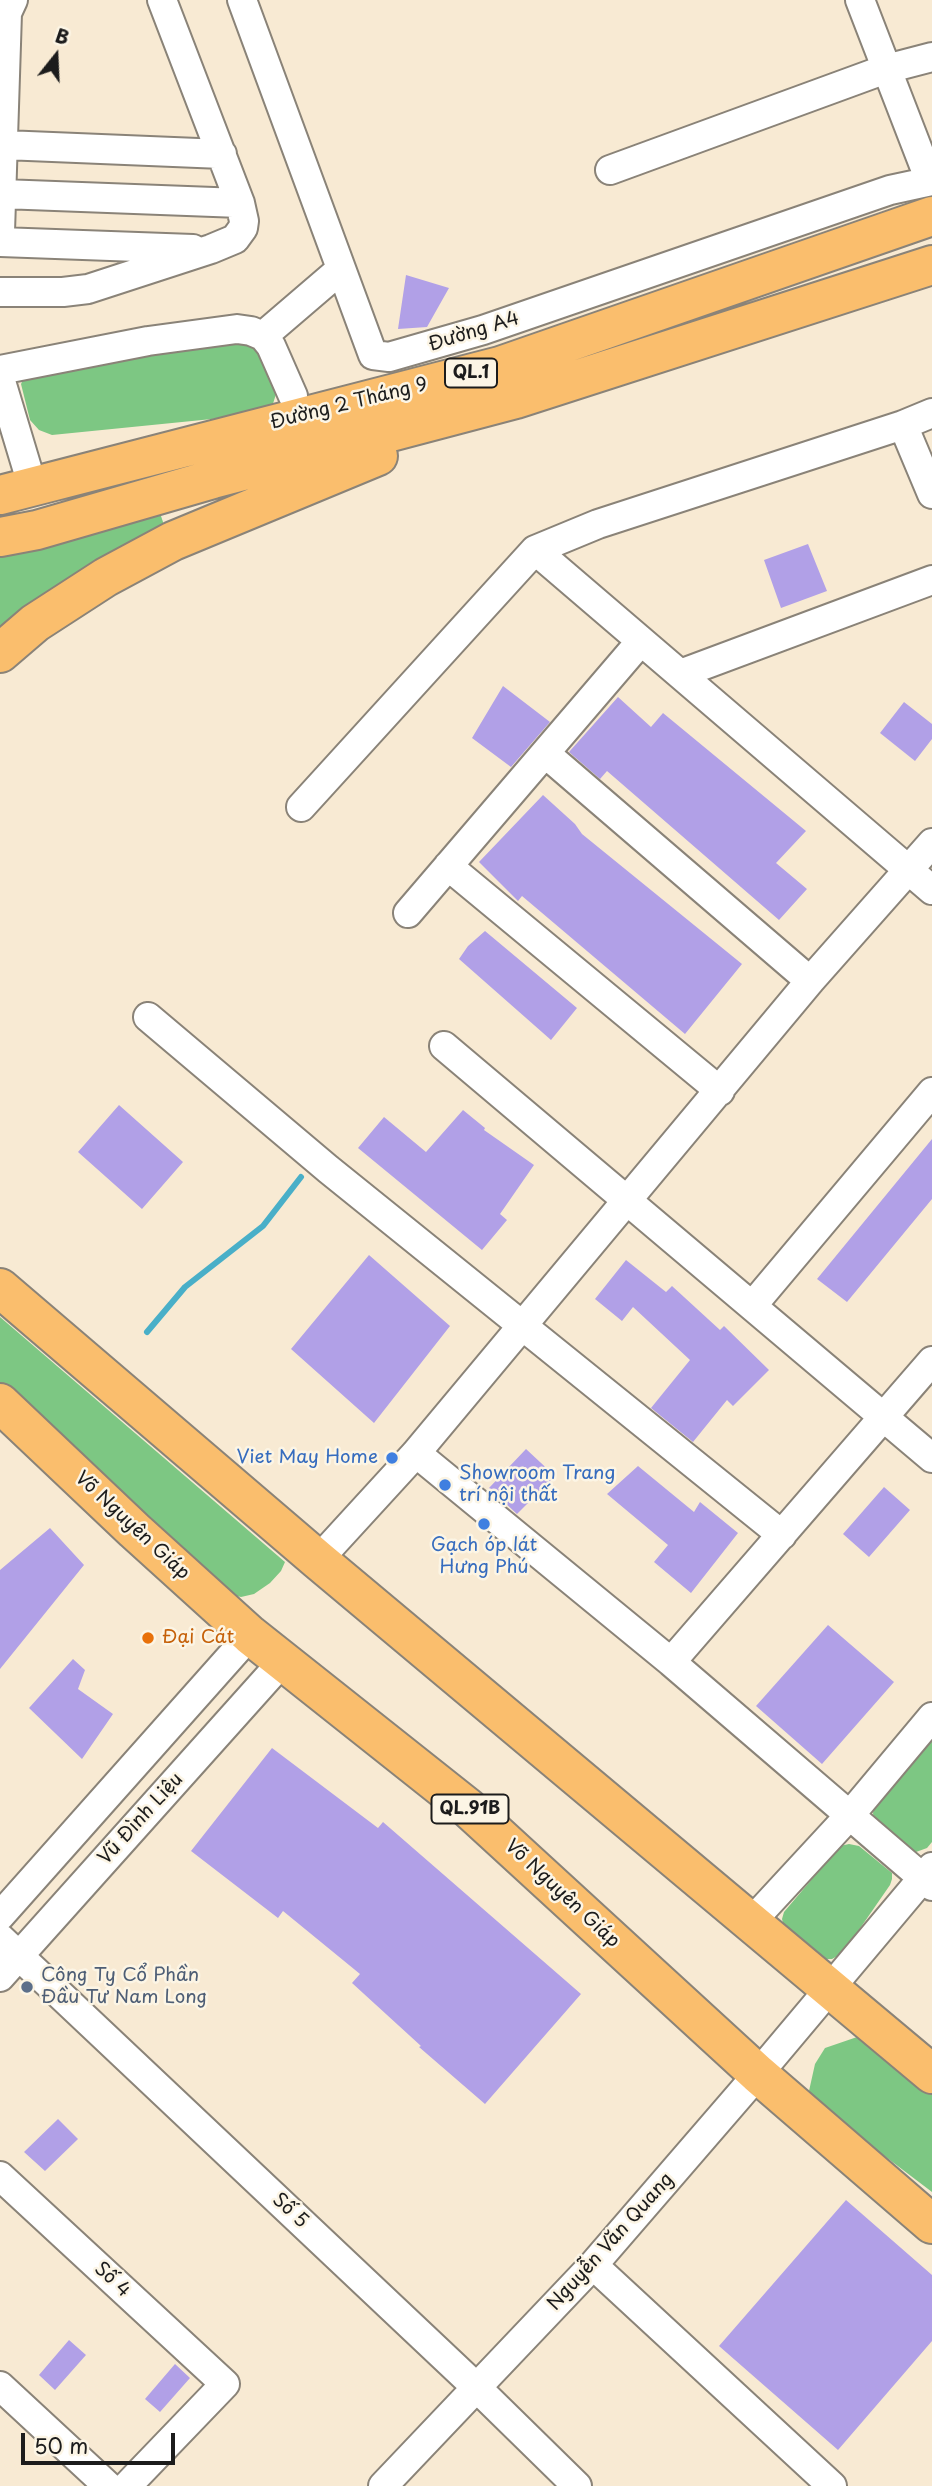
<!DOCTYPE html>
<meta charset="utf-8">
<style>
body{margin:0}
#map{position:relative;width:932px;height:2486px;overflow:hidden;background:#f8ead3;font-family:"Playpen Sans",sans-serif}
canvas{display:block}
.north{position:absolute;left:21px;top:21px;width:70px;height:70px;-webkit-text-stroke:5px #fcf5e5;paint-order:stroke;rotate:18deg;font-size:19px;font-weight:700;line-height:28px;text-align:center;color:#1c1c1c}
.north::after{content:'';display:block;margin:auto;width:24px;height:32px;background:#1c1c1c;clip-path:polygon(50% 0,100% 100%,50% 72%,0 100%)}
.scale{position:absolute;left:21px;top:2433px;width:154px;height:32px;box-sizing:border-box;border:4px solid #1c1c1c;border-top:0;padding-left:9px;font-size:21px;line-height:24px;white-space:nowrap;color:#1c1c1c;-webkit-text-stroke:5px #fcf5e5;paint-order:stroke}
</style>
<div id="map">
<canvas width="932" height="2486"></canvas>
<div class="north">B</div>
<div class="scale">50 m</div>
</div>
<script>
const context = document.querySelector('canvas').getContext('2d');
context.lineJoin = 'round';
function fillPath(path, color) { context.fillStyle = color; context.fill(path, 'evenodd'); }
const shape = rows => new Path2D(rows.map(r => 'M' + r).join(''));
function stroke(path, color, width, dash) { context.strokeStyle = color; context.lineWidth = width; context.lineCap = dash ? 'butt' : 'round'; context.setLineDash(dash || []); context.stroke(path); }
function label(font, color, halo, rows, align = 'center') {
  context.font = font + ' "Playpen Sans",sans-serif'; context.lineWidth = 5; context.setLineDash([]); context.textBaseline = 'middle'; context.strokeStyle = halo; context.fillStyle = color; for (const [text, x, y, turn = 0] of rows) {
    context.save(); context.translate(x, y); context.rotate((+turn || 0) * Math.PI / 180); context.textAlign = isNaN(turn) ? turn : align; if (halo) context.strokeText(text, 0, 0); context.fillText(text, 0, 0); context.restore();
  }
}
const green = shape([
 [233,337,262,351,276,394,272,407,262,414,52,435,39,430,30,420,21,384,25,376],
 [160,513,164,525,0,645,0,556],
 [0,1317,285,1562,281,1571,270,1583,254,1594,241,1597,232,1595,0,1383],
 [932,1735,932,1842,927,1848,916,1852,904,1851,874,1822,873,1813,875,1803],
 [849,1844,859,1846,892,1873,892,1879,890,1885,843,1953,832,1959,822,1959,784,1927,782,1919,784,1912,840,1846],
 [860,2036,932,2090,932,2192,824,2110,809,2091,815,2064,825,2048]
]);
const stream = shape([
 [147,1332,185,1287,263,1226,301,1177]
]);
const building = shape([
 [406,275,449,288,427,327,398,329],
 [808,544,827,591,781,608,764,560],
 [503,686,550,722,511,767,472,738],
 [618,697,651,727,663,713,806,831,776,863,807,889,779,920,607,771,600,779,569,752],
 [904,702,932,724,932,739,915,761,880,733],
 [543,795,575,824,582,834,742,964,685,1034,522,896,518,901,479,862],
 [485,931,577,1008,551,1040,459,959,468,946],
 [119,1105,183,1162,142,1209,78,1152],
 [463,1110,485,1128,484,1130,534,1165,500,1214,507,1220,482,1250,358,1148,384,1117,426,1152],
 [932,1139,932,1199,847,1302,817,1279],
 [369,1255,450,1326,374,1423,291,1349],
 [626,1260,666,1292,672,1286,720,1330,724,1326,769,1370,733,1406,727,1400,693,1442,651,1408,690,1360,633,1307,622,1321,595,1299],
 [526,1449,555,1476,517,1514,489,1488],
 [638,1466,694,1512,700,1502,738,1533,691,1593,654,1562,668,1545,607,1494],
 [884,1487,910,1510,869,1557,843,1534],
 [50,1528,84,1565,0,1669,0,1570],
 [828,1625,894,1682,822,1764,756,1706],
 [73,1659,85,1670,78,1689,113,1714,82,1759,29,1708],
 [272,1748,378,1828,383,1822,581,1994,485,2104,419,2047,421,2046,352,1983,360,1974,283,1911,278,1918,191,1851],
 [58,2119,78,2139,45,2171,24,2152],
 [846,2200,932,2275,932,2341,838,2450,719,2346],
 [69,2340,86,2355,55,2390,39,2375],
 [175,2364,190,2378,160,2412,145,2399]
]);
const minor = shape([
 [242,0,373,355,389,357,483,330,890,190,932,181],
 [860,0,930,181],
 [4,145,222,154],
 [610,170,886,69,932,57],
 [2,194,240,203],
 [0,232,7,13,13,0],
 [0,242,193,249],
 [0,292,63,292,88,289,211,249,235,239,243,228,244,221,240,203,162,0],
 [263,336,340,270],
 [0,370,148,341,237,329,251,331,263,336,271,346,293,396],
 [0,378,30,478],
 [903,425,932,494],
 [535,550,932,890],
 [680,674,932,580],
 [546,754,810,981],
 [301,807,535,550,598,524,903,425,932,413],
 [448,866,720,1091],
 [408,913,641,641],
 [148,1017,328,1169,782,1535],
 [444,1046,932,1458],
 [752,1306,932,1092],
 [416,1453,671,1662,932,1886],
 [318,1560,416,1453,810,981,932,843],
 [671,1662,932,1361],
 [0,1916,250,1635],
 [752,1921,850,1815,932,1717],
 [0,1938,476,2387,577,2486],
 [0,1977,283,1661],
 [0,2176,225,2384,127,2486],
 [593,2265,832,2486],
 [0,2386,108,2486],
 [383,2486,593,2265,758,2074,932,1867]
]);
const highway = shape([
 [0,495,500,366,932,216],
 [0,537,37,530,213,479,516,399,932,265],
 [0,653,35,623,106,577,173,541,378,456],
 [0,1288,318,1560,932,2074],
 [0,1403,134,1530,250,1635,468,1808,758,2074,932,2224]
]);
const markers = [
 [392,1458,7,"#3f7fe0"],
 [445,1485,7,"#3f7fe0"],
 [484,1524,7,"#3f7fe0"],
 [148,1638,7,"#e8710a"],
 [27,1987,7,"#5c6f8a"]
];
const shields = [
 [471,373,52],
 [470,1809,77]
];
const shieldNames = [
 ["QL.1",471,373],
 ["QL.91B",470,1809]
];
const streetNames = [
 ["Đường A4",474,332,-17],
 ["Đường 2 Tháng 9",349,404,-14],
 ["Võ Nguyên Giáp",132,1526,43],
 ["Vũ Đình Liệu",141,1819,-48],
 ["Võ Nguyên Giáp",562,1894,43],
 ["Số 5",290,2211,43],
 ["Nguyễn Văn Quang",611,2242,-48],
 ["Số 4",112,2280,43]
];
const shopNames = [
 ["Viet May Home",378,1458],
 ["Showroom Trang",459,1474,"left"],
 ["trí nội thất",459,1496,"left"],
 ["Gạch óp lát",484,1546,"center"],
 ["Hưng Phú",484,1568,"center"]
];
const foodNames = [
 ["Đại Cát",162,1638]
];
const serviceNames = [
 ["Công Ty Cổ Phần",41,1976],
 ["Đầu Tư Nam Long",41,1998]
];
fillPath(green, '#7dc783');
stroke(stream, '#49afc8', 6);
fillPath(building, '#b1a0e7');
stroke(minor, '#8a8378', 32);
stroke(highway, '#8a8378', 42);
stroke(minor, '#fff', 28);
stroke(highway, '#fabe6d', 38);
for (const [x, y, r, color] of markers) { const dot = new Path2D(); dot.arc(x, y, r, 0, 2 * Math.PI); context.fillStyle = color; context.fill(dot); stroke(dot, '#fcf5e5', 2.5); }
for (const [x, y, w] of shields) { const box = new Path2D(); box.roundRect(x - w / 2, y - 14.5, w, 29, 5); context.fillStyle = '#fcf5e5'; context.fill(box); stroke(box, '#1c1c1c', 2); }
label('bold 18px', '#1c1c1c', null, shieldNames);
label('19px', '#1c1c1c', '#fcf5e5', streetNames);
label('19px', '#366cbe', '#fcf5e5', shopNames, 'right');
label('19px', '#c56008', '#fcf5e5', foodNames, 'left');
label('19px', '#4e5e75', '#fcf5e5', serviceNames, 'left');
</script>
